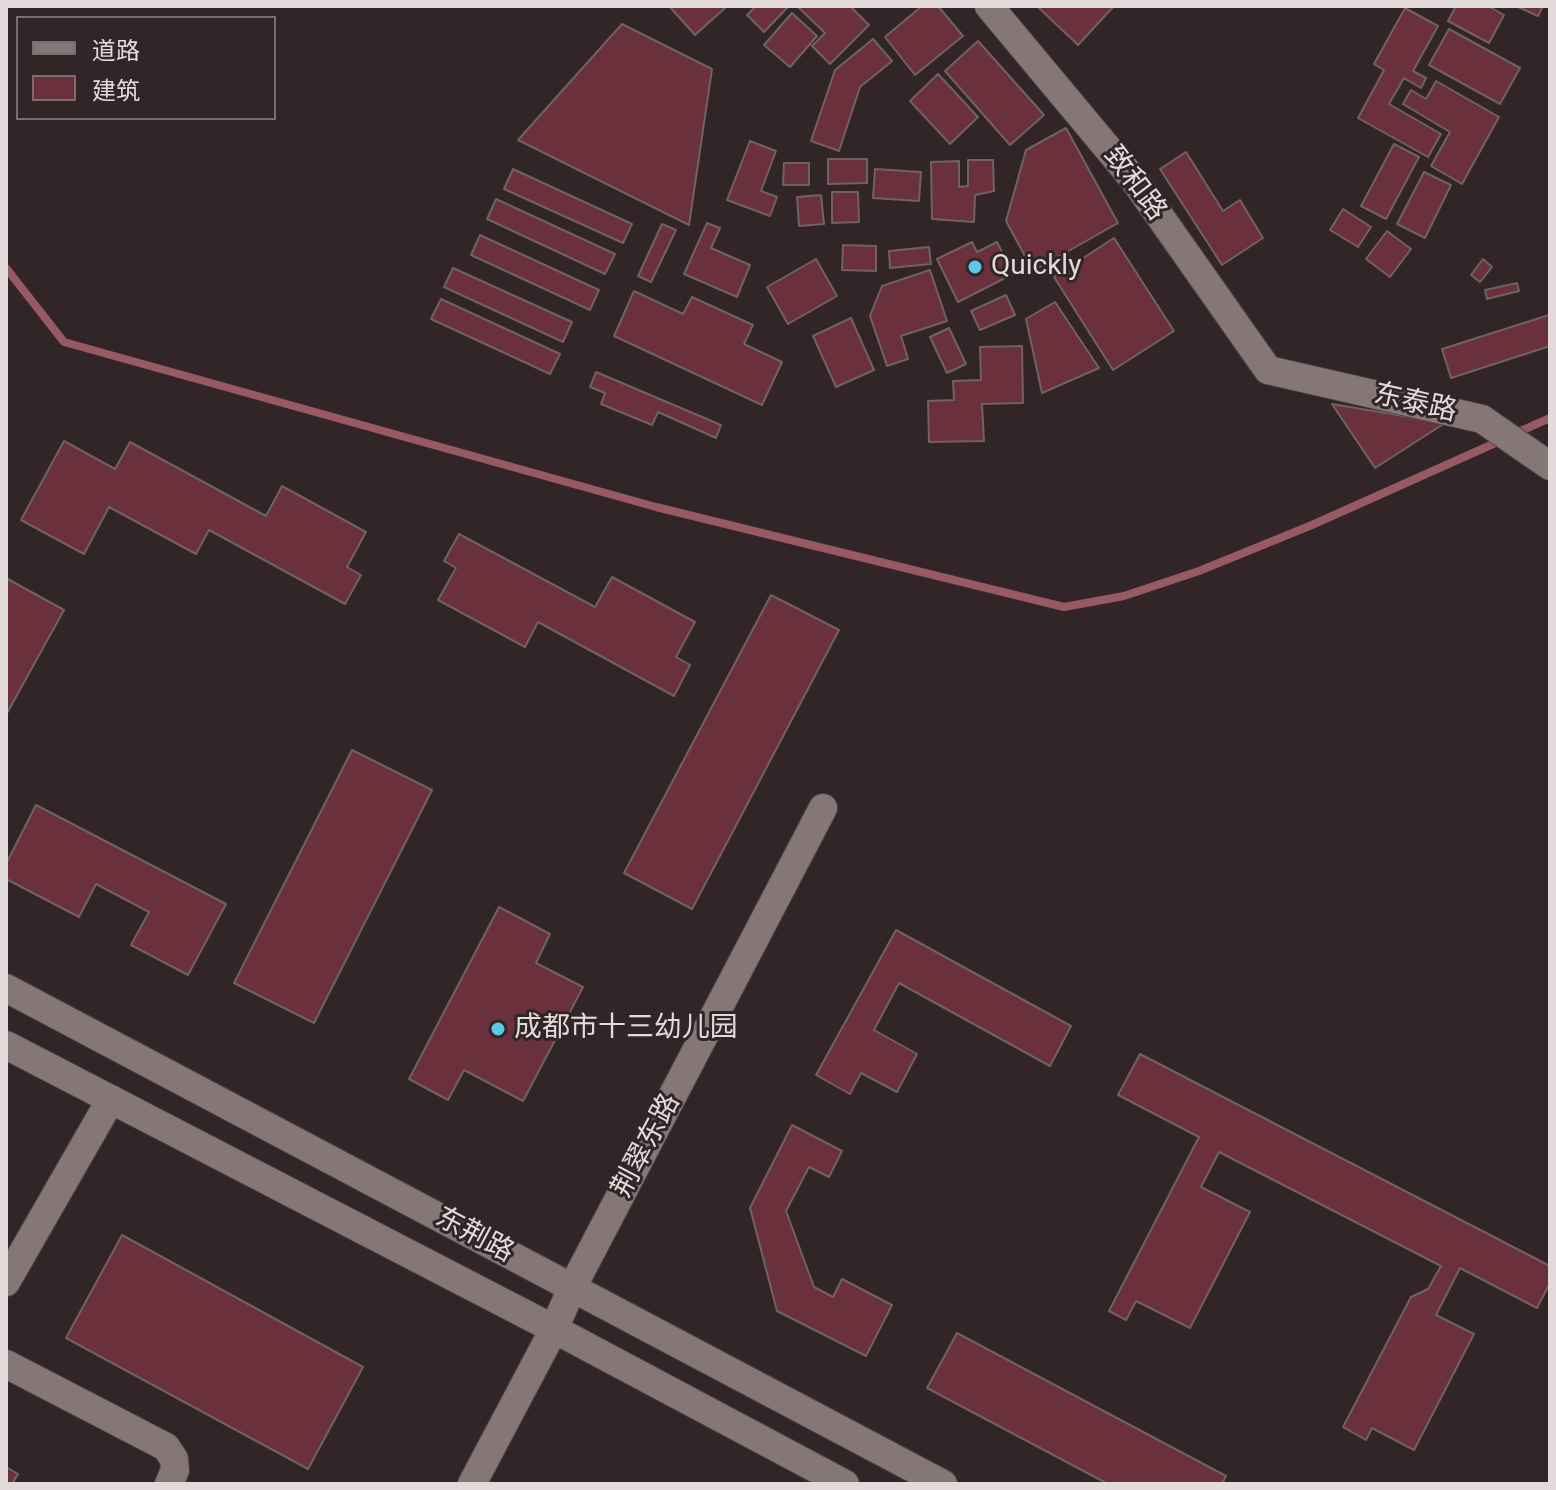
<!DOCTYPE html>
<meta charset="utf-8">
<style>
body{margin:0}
#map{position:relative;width:1556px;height:1490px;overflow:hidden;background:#322527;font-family:Roboto,"Noto Sans SC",sans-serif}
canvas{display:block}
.frame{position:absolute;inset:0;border:8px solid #e3dadb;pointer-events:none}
.legend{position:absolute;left:16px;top:16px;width:260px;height:104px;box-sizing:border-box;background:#322527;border:2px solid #796d6f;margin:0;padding:10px 14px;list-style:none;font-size:24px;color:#e3dadb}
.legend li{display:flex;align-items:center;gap:16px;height:40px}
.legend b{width:40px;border:2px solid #796d6f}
</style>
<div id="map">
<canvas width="1556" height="1490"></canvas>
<div class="frame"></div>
<ul class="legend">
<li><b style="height:10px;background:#857678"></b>道路</li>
<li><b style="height:22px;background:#6a313d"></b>建筑</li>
</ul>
</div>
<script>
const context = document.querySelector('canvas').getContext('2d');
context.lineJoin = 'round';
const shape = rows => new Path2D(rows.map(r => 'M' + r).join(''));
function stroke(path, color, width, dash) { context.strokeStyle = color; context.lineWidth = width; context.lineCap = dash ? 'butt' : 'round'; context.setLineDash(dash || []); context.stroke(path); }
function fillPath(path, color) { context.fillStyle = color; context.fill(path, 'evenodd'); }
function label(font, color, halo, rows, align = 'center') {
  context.font = font + ' Roboto,"Noto Sans SC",sans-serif'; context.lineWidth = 6; context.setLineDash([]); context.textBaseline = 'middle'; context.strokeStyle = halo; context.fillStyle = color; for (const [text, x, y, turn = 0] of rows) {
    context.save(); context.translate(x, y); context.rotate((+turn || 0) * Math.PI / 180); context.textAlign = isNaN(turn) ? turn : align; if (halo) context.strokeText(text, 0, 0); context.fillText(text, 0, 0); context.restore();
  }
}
const stream = shape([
 [6,268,64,342,656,507,1064,607,1124,596,1199,571,1312,525,1502,440],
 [1514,434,1550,418]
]);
const building = shape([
 [669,6,723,6,725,8,695,35,669,6],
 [756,6,789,6,764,32,747,15,756,6],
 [797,6,850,6,869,25,830,64,812,46,825,33,797,6],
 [922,6,938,6,963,36,915,75,885,37,922,6],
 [1041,6,1114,6,1078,45,1039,8,1041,6],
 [1456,6,1488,6,1504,15,1489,43,1448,21,1456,6],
 [1516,6,1543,6,1538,16,1516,6],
 [1405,8,1438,26,1413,71,1426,78,1421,88,1404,78,1389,104,1441,134,1428,157,1358,118,1384,70,1374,64,1405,8],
 [792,13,817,36,790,67,764,45,792,13],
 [622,24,712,69,689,225,518,140,622,24],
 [1449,29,1520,68,1500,104,1429,65,1449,29],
 [873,39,892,61,860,87,839,151,811,141,835,70,873,39],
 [978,41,1044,115,1010,145,945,71,978,41],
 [938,74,978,117,950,144,910,101,938,74],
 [1436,81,1499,117,1462,184,1431,166,1450,132,1403,104,1411,90,1426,99,1436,81],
 [1066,128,1118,223,1033,271,1006,221,1026,150,1066,128],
 [750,141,776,151,761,191,777,197,770,216,727,200,750,141],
 [1394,144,1419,157,1386,219,1361,206,1394,144],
 [1186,152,1223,211,1240,200,1263,238,1222,265,1160,169,1186,152],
 [828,159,867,159,867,183,828,184,828,159],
 [968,160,993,160,994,191,975,195,974,222,932,219,931,162,959,161,959,187,968,186,968,160],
 [784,163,809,163,809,185,783,185,784,163],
 [513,169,632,224,623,243,504,189,513,169],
 [875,169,921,172,919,201,873,198,875,169],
 [1424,172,1451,185,1425,238,1397,224,1424,172],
 [832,192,858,192,859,222,832,223,832,192],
 [821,195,824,224,799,226,797,197,821,195],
 [496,199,615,254,605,274,487,219,496,199],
 [1343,209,1371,227,1358,247,1330,230,1343,209],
 [707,223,720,228,711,248,750,265,737,297,684,274,707,223],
 [662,224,676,230,651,282,638,276,662,224],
 [1387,231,1411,249,1390,277,1366,259,1387,231],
 [480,235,599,290,590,310,471,255,480,235],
 [1114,238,1174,331,1113,370,1054,277,1114,238],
 [972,242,977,252,997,242,1013,274,958,302,937,259,972,242],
 [843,245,876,246,876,271,842,270,843,245],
 [929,247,931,264,890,268,889,251,929,247],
 [816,259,837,296,788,324,767,287,816,259],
 [1483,259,1492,267,1480,282,1471,275,1483,259],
 [453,268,572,322,563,342,444,287,453,268],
 [930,270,947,321,901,336,908,359,887,366,870,316,882,286,930,270],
 [1517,283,1519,291,1487,299,1485,290,1517,283],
 [634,291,683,314,692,297,753,325,744,344,782,362,762,405,614,336,634,291],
 [1006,295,1015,315,980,330,971,311,1006,295],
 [441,299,560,354,550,374,431,319,441,299],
 [1055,302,1099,368,1042,393,1026,319,1055,302],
 [1549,315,1550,346,1451,378,1442,349,1549,315],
 [851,318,874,370,836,387,813,336,851,318],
 [949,328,966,364,947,373,930,337,949,328],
 [1022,346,1023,403,982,404,984,441,929,442,928,401,954,400,953,381,981,380,980,347,1022,346],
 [596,372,721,425,716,438,658,412,652,425,601,404,605,393,590,387,596,372],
 [1332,404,1445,423,1375,468,1332,404],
 [64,441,115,469,130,442,266,516,282,486,366,532,347,567,361,575,345,604,209,530,196,554,109,507,84,554,21,520,64,441],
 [459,534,595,607,612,577,695,622,676,657,690,665,674,696,538,622,525,647,438,600,456,568,444,561,459,534],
 [6,578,64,610,6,715,6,578],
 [771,595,839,630,692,909,624,873,771,595],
 [352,750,432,790,314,1023,234,983,352,750],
 [36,805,226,904,188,975,131,945,149,912,96,884,79,917,6,879,6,864,36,805],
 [499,907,550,934,536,963,583,987,523,1101,464,1070,448,1100,409,1079,499,907],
 [896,930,1071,1026,1050,1066,899,983,874,1030,917,1054,897,1092,861,1073,850,1094,816,1075,896,930],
 [1140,1054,1550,1266,1550,1283,1537,1308,1460,1268,1436,1315,1474,1334,1414,1450,1372,1428,1366,1440,1343,1427,1411,1297,1428,1289,1441,1266,1219,1152,1201,1187,1250,1212,1190,1328,1136,1301,1126,1320,1109,1311,1199,1137,1118,1095,1140,1054],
 [792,1125,842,1151,829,1177,809,1167,786,1211,814,1287,833,1297,842,1279,892,1305,866,1356,777,1311,750,1208,792,1125],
 [122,1235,363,1367,308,1469,66,1338,122,1235],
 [957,1333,1226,1476,1222,1484,1108,1484,927,1388,957,1333],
 [6,1467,18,1474,12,1484,6,1484,6,1467]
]);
const minor = shape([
 [989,6,1135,181,1268,370,1482,419,1550,466],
 [6,988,943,1484],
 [6,1045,554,1329,845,1484],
 [6,1282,111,1099],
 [6,1364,166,1447,174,1459,175,1470,169,1484],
 [472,1484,554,1329,572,1288,823,808]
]);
const markers = [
 [975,267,8,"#5ac8e6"],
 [498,1029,8,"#5ac8e6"]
];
const streetNames = [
 ["致和路",1134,184,53],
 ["东泰路",1415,404,13],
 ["荆翠东路",647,1146,-62],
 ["东荆路",474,1236,28]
];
const poiNames = [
 ["Quickly",991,267],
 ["成都市十三幼儿园",514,1029]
];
stroke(stream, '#975964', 8);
fillPath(building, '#6a313d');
stroke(building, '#706163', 2);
stroke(minor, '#4e4345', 30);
stroke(minor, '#857678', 28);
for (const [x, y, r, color] of markers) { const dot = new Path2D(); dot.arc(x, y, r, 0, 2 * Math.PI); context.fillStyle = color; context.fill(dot); stroke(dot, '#322527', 3); }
label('28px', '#e3dadb', '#322527', streetNames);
label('28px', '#e3dadb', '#322527', poiNames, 'left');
</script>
